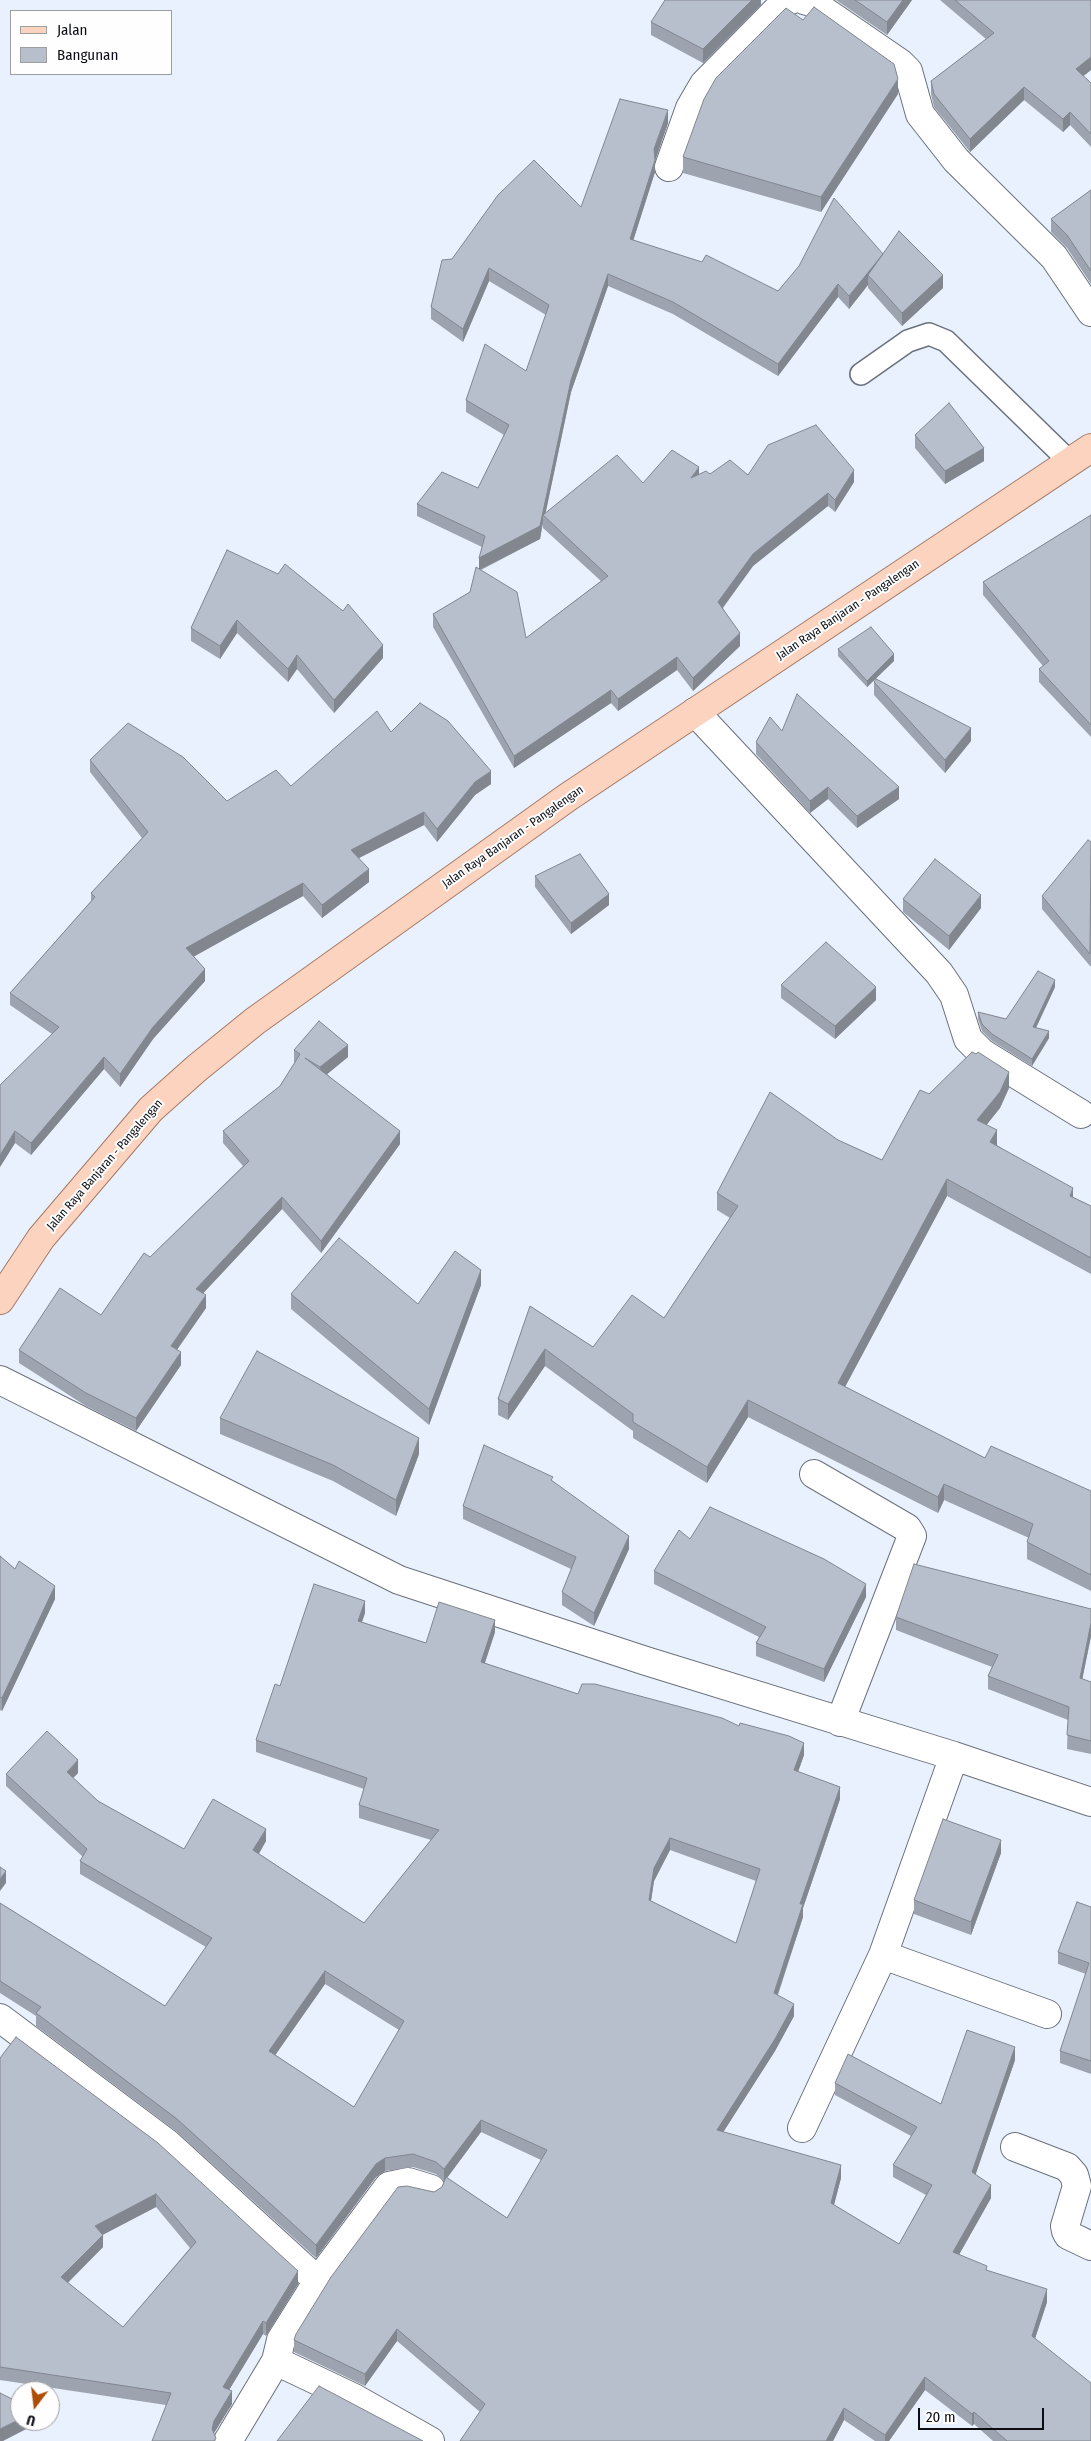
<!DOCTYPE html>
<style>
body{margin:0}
#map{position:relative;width:1091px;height:2441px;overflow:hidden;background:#e9f1fe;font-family:"Fira Sans Condensed",sans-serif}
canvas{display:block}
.legend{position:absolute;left:10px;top:10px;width:162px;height:65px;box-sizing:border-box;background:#fefefe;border:1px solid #9d9ea0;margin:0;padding:6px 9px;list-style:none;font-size:15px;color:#0b0d12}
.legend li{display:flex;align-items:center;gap:10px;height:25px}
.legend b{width:25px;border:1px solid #9d9ea0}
.north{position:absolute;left:10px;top:2381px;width:50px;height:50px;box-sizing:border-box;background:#fefefe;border:1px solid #9d9ea0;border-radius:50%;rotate:195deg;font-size:14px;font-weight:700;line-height:20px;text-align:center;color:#0b0d12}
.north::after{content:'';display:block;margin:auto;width:18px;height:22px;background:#ae4d05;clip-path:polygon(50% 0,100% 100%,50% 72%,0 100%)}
.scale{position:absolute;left:918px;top:2408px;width:126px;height:22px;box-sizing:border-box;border:2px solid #0b0d12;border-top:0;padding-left:6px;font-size:15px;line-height:18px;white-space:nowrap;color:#0b0d12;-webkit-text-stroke:4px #fefefe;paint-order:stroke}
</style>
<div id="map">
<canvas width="1091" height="2441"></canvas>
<ul class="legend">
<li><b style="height:6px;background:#fbd3be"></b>Jalan</li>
<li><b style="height:14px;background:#b8bfcc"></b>Bangunan</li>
</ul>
<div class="north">U</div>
<div class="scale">20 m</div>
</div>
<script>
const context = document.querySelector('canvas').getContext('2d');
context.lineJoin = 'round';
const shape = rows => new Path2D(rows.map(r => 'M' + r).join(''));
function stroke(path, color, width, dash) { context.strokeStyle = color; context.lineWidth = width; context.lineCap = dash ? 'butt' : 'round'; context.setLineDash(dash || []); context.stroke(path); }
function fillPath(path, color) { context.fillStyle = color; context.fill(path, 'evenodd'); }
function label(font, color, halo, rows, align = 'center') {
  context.font = font + ' "Fira Sans Condensed",sans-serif'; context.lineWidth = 4; context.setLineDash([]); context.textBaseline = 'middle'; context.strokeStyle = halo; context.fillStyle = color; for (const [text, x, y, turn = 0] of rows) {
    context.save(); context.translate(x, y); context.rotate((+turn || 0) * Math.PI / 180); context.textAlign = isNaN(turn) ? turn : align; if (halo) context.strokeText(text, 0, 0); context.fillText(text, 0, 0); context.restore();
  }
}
const service = shape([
 [861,374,908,341,929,334,946,341,1070,462]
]);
const minor = shape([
 [804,0,811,2,900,63,908,71,920,114,956,160,1054,257,1091,312],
 [669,167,690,108,704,84,784,3,791,0],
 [695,712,939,973,954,995,968,1039,982,1053,1081,1114],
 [0,1380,399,1580,646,1661,954,1756,1091,1802],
 [814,1474,907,1528,912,1536,840,1722],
 [883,1955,1047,2014],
 [0,2018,168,2144,318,2281,389,2186,408,2182,431,2189],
 [802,2128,883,1955,954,1756],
 [1015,2147,1067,2167,1074,2175,1077,2186,1065,2226,1066,2231,1068,2235,1091,2246],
 [276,2361,354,2398,430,2441],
 [228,2441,276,2361,281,2340,318,2281]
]);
const primary = shape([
 [0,1300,41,1238,151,1109,197,1068,255,1021,568,797,1091,448]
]);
const wall = shape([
 [761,0,761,5,703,63,651,35,651,22],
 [836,0,912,0,887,35],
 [940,0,1091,0,1091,70,1083,76,1091,83,1091,147,1070,125,1063,132,1024,100,970,152,934,107,931,94,931,81,986,39],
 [898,94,821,212,683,173,683,157],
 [668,123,655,161,655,172,633,240,778,291,883,254,943,288,902,326,868,288,868,285,849,309,838,297,778,376,673,314,608,286,571,392,545,514,643,483,699,474,748,475,854,482,835,512,828,506,753,566,723,608,740,646,693,691,677,670,618,711,611,703,514,768,433,627,433,614,470,592,479,569,482,547,417,516,417,504,478,488,504,435,466,412,466,400,526,371,546,315,489,281,463,342,431,319,431,307,452,259,581,207],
 [543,522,543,528,601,581,526,638,481,570,540,539],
 [1091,190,1091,284,1067,248,1051,232,1051,219],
 [915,435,984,461,945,484,915,448],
 [1091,515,1091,737,1039,682,1039,669,1043,666,983,595,983,582],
 [227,550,383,658,334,713,297,669,288,682,237,633,220,659,191,641,191,628],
 [838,649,894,661,867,687,838,656],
 [874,682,971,741,945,773,874,695],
 [782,731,899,799,857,828,828,799,810,813,756,754,756,742],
 [391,732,491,784,475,795,437,842,424,825,359,858,369,882,322,918,303,896,193,956,205,981,153,1039,120,1087,104,1069,31,1155,15,1143,0,1167,52,1034,10,1005,10,993,91,901,91,893,142,838,90,772,90,760,227,801,291,786],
 [1091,842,1091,966,1090,966,1042,909,1042,896],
 [535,876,609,905,571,934,535,887],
 [903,899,981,908,949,950,903,912],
 [781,985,876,1000,835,1039,781,998],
 [1055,987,1036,1028,1049,1038,1032,1066,992,1041,982,1031,978,1019,978,1012,1006,1019],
 [294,1050,348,1057,327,1074,400,1144,321,1253,282,1209,203,1293,206,1308,177,1350,181,1365,136,1431,86,1406,19,1363,19,1350,101,1315,150,1257,243,1166,223,1143,223,1131,280,1086,295,1063,294,1062],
 [1009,1088,1000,1108,986,1125,997,1145,1073,1197,1091,1206,1091,1274,947,1196,845,1387,985,1458,1091,1491,1091,1591,1027,1559,1027,1542,1029,1538,944,1500,938,1513,748,1417,707,1483,633,1438,633,1431,545,1366,508,1420,498,1415,498,1399,530,1306,593,1347,664,1318,730,1218,717,1210,717,1193,838,1140,882,1160,929,1094],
 [481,1285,429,1425,291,1309,291,1294,418,1304],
 [220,1418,419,1454,396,1516,333,1481,220,1434],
 [553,1481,629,1549,594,1626,562,1605,562,1592,571,1569,463,1519,463,1506],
 [690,1539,866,1597,824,1682,756,1656,756,1643,759,1637,654,1584,654,1571],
 [0,1556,15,1569,55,1599,2,1711,0,1710],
 [1091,1609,1091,1636,1082,1679,1091,1682,1091,1754,1067,1749,1068,1720,988,1689,988,1676,992,1667,896,1630,896,1617],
 [365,1613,362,1622,426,1643,495,1632,485,1663,578,1694,804,1755,798,1772,840,1799,803,1908,803,1917,778,1995,794,2016,775,2051,723,2132,841,2178,834,2205,899,2244,926,2195,893,2177,893,2165,911,2136,835,2095,835,2083,941,2104,1015,2060,975,2175,991,2198,959,2255,1047,2302,1035,2338,1091,2441,993,2441,974,2424,972,2426,925,2390,889,2441,875,2441,844,2420,833,2441,460,2441,480,2412,397,2341,365,2386,294,2352,294,2340,434,2192,442,2187,444,2182,436,2174,413,2167,385,2171,376,2177,316,2258,177,2132,36,2026,36,2016,0,1993,0,1903,165,2006,206,1947,80,1874,80,1861,83,1857,6,1786,6,1774,78,1773,73,1778,98,1801,184,1849,266,1841,259,1854,364,1923,431,1840,359,1818,359,1805,364,1789,256,1752,256,1740,280,1686],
 [670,1850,756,1881,736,1943,651,1901,654,1881],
 [325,1984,399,2030,354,2107,275,2055],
 [481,2132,541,2160,507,2218,447,2178],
 [1001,1853,971,1935,914,1914,914,1900],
 [1091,1907,1091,2074,1060,2063,1060,2051,1086,1974,1058,1964,1058,1952],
 [0,2058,298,2284,266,2336,263,2334,229,2390,232,2404,214,2433,216,2441,166,2405,0,2380],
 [156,2207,190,2248,123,2327,68,2283,103,2247,103,2234]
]);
const shadedWall = shape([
 [752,0,761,0,761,5,703,63,703,49],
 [903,0,912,0,887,35,887,22],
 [1091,57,1091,70,1076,82,1076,69],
 [898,79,898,94,821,212,821,197],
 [1024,87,1024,100,970,152,970,139],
 [668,110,668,123,655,161,655,172,630,251,630,239,654,149],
 [1070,112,1070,125,1063,132,1063,119],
 [883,254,868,275,868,285,849,309,849,296],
 [489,268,489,281,463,342,463,329],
 [608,274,608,286,571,392,545,516,543,515,543,522,540,539,479,570,479,558,571,380],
 [943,275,943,288,902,326,902,313],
 [838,284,838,297,778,376,778,364],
 [984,448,984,461,945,484,945,471],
 [699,467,699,480,691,478],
 [854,470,854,482,835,512,835,500],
 [828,493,828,506,753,566,718,614,718,602,753,554],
 [237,620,237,633,220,659,220,646],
 [740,633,740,646,693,691,693,678],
 [383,645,383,658,334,713,334,700],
 [894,654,894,661,867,687,867,681],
 [297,655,297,669,288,682,288,669],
 [677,657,677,670,618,711,618,699],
 [611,690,611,703,514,768,514,756],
 [971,728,971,741,945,773,945,760],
 [491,771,491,784,475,795,437,842,437,829,475,782],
 [828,787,828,799,810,813,810,801],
 [899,787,899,799,857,828,857,816],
 [424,812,424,825,351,862,351,850],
 [369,869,369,882,322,918,322,905],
 [303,883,303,896,186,961,186,948],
 [609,894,609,905,571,934,571,923],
 [981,895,981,908,949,950,949,936],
 [205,969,205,981,153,1039,120,1087,120,1074,153,1027],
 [1055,980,1055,987,1033,1034,1033,1027],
 [876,987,876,1000,835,1039,835,1026],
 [1049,1031,1049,1038,1032,1066,1032,1059],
 [348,1045,348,1057,320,1080,320,1067],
 [104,1057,104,1069,31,1155,31,1143],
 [1009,1072,1009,1088,1000,1108,977,1137,977,1120],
 [997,1130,997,1146,990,1142],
 [15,1131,15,1143,0,1167,0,1155],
 [400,1131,400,1144,321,1253,321,1241],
 [947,1179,947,1196,838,1400,838,1383],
 [1073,1188,1073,1204,1070,1196],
 [282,1197,282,1209,196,1301,196,1289],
 [481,1270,481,1285,429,1425,429,1409],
 [206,1295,206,1308,171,1358,171,1346],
 [545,1349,545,1366,508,1420,508,1404],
 [181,1352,181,1365,136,1431,136,1418],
 [748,1400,748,1417,707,1483,707,1467],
 [419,1438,419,1454,396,1516,396,1500],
 [944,1484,944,1500,938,1513,938,1497],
 [629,1536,629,1549,594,1626,594,1613],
 [866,1584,866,1597,824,1682,824,1669],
 [55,1586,55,1599,2,1711,2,1698],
 [365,1601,365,1613,358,1633,358,1621],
 [495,1620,495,1632,481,1674,481,1662],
 [1091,1623,1091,1636,1080,1691,1080,1678],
 [804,1743,804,1755,794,1783,794,1770],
 [78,1760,78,1773,67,1784,67,1772],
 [840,1787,840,1799,803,1908,803,1917,774,2005,774,1993,800,1904],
 [266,1829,266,1841,253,1863,253,1850],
 [670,1838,670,1850,654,1881,649,1913,649,1900,654,1868],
 [1001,1840,1001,1853,971,1935,971,1922],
 [6,1871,6,1883,0,1891,0,1879],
 [325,1971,325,1984,269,2064,269,2051],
 [794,2004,794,2016,775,2051,717,2142,717,2130],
 [1015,2047,1015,2060,972,2185,972,2172],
 [481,2120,481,2132,444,2182,444,2169],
 [385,2158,385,2171,376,2177,316,2258,316,2245,376,2164],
 [841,2165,841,2178,831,2216,831,2203],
 [991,2185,991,2198,953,2265,953,2252],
 [156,2194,156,2207,95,2239,95,2226],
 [103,2235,103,2247,61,2289,61,2277],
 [298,2271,298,2284,266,2336,266,2323],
 [1047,2289,1047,2302,1032,2348,1032,2336],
 [263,2321,263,2334,223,2400,223,2387],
 [397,2329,397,2341,365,2386,365,2374],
 [925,2377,925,2390,889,2441,885,2441,885,2435],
 [232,2391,232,2404,214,2433,212,2429,214,2421],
 [844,2408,844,2420,833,2441,826,2441],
 [974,2412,974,2424,972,2426,972,2414],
 [20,2419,20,2421,36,2421,36,2424,3,2441,0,2441,0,2429]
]);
const building = shape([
 [665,0,752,0,703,49,651,22,665,0],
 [855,0,903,0,887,22,855,0],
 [955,0,1091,0,1091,57,1076,69,1091,83,1091,134,1070,112,1063,119,1024,87,970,139,934,94,931,81,994,33,955,0],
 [814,7,894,64,898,79,821,197,683,157,704,99,716,78,786,8,803,20,814,7],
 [620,99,668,110,654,149,655,160,630,239,702,262,706,255,778,291,799,266,834,198,883,254,849,296,838,284,778,364,673,302,608,274,571,380,540,526,479,558,485,536,417,504,442,472,478,488,509,425,466,400,485,344,526,371,549,305,489,268,463,329,431,307,442,260,452,259,498,195,534,160,581,207,620,99],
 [1091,190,1091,271,1067,235,1051,219,1091,190],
 [899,231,943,275,902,313,868,275,899,231],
 [949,403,984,448,945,471,915,435,949,403],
 [816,425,854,470,835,500,828,493,753,554,718,602,740,633,693,678,677,657,618,699,611,690,514,756,433,614,470,592,476,567,517,592,526,638,608,576,543,515,617,455,643,483,672,450,699,467,691,478,706,471,710,474,730,460,748,475,768,445,816,425],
 [1091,515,1091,725,1039,669,1049,661,983,582,1091,515],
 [227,550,278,574,285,564,343,611,348,604,383,645,334,700,297,655,288,669,237,620,220,646,191,628,227,550],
 [871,627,894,654,867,681,838,649,871,627],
 [876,679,971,728,945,760,874,682,876,679],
 [797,694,899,787,857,816,828,787,810,801,756,742,770,717,782,731,797,694],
 [420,703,448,721,491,771,475,782,437,829,424,812,351,850,369,869,322,905,303,883,186,948,205,969,153,1027,120,1074,104,1057,31,1143,15,1131,0,1155,0,1085,59,1027,10,993,95,897,91,893,148,832,90,760,128,723,183,757,227,801,276,770,291,786,377,711,391,732,420,703],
 [1088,840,1091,842,1090,954,1042,896,1088,840],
 [580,854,609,894,571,923,535,876,580,854],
 [935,859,981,895,949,936,903,899,935,859],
 [826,942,876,987,835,1026,781,985,826,942],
 [1038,971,1055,980,1033,1027,1049,1031,1032,1059,992,1034,982,1024,978,1012,1006,1019,1038,971],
 [319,1021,348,1045,320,1067,305,1058,400,1131,321,1241,282,1197,196,1289,206,1295,171,1346,181,1352,136,1418,86,1393,19,1350,60,1288,101,1315,144,1253,150,1257,249,1161,223,1131,280,1086,300,1054,294,1050,319,1021],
 [972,1052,976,1054,978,1052,1009,1072,1000,1092,977,1120,997,1130,990,1142,1073,1188,1070,1196,1091,1206,1091,1258,947,1179,838,1383,985,1458,991,1446,1091,1491,1091,1575,1027,1542,1033,1524,944,1484,938,1497,748,1400,707,1467,633,1422,633,1414,545,1349,508,1404,498,1399,530,1306,593,1347,632,1295,664,1318,738,1206,717,1193,770,1092,838,1140,882,1160,920,1090,929,1094,972,1052],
 [339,1238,418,1304,455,1251,481,1270,429,1409,291,1294,339,1238],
 [257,1351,419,1438,396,1500,333,1465,220,1418,257,1351],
 [484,1445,553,1477,551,1480,629,1536,594,1613,562,1592,576,1557,463,1506,484,1445],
 [710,1507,824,1559,866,1584,824,1669,756,1643,766,1627,654,1571,679,1530,690,1539,710,1507],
 [0,1556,15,1569,19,1561,55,1586,2,1698,0,1697,0,1556],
 [914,1564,1091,1609,1091,1623,1080,1678,1091,1682,1091,1741,1067,1735,1069,1707,988,1676,998,1655,896,1617,914,1564],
 [314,1584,365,1601,358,1621,426,1643,439,1602,495,1620,481,1662,578,1694,582,1684,595,1684,722,1718,739,1726,740,1723,789,1736,804,1743,794,1770,840,1787,800,1904,803,1904,774,1993,794,2004,775,2039,717,2130,841,2165,831,2203,899,2244,932,2185,893,2165,917,2127,835,2083,848,2054,941,2104,967,2030,1015,2047,972,2172,991,2185,953,2252,987,2266,986,2270,1047,2289,1032,2336,1091,2383,1091,2441,1007,2441,974,2412,972,2414,925,2377,885,2435,844,2408,826,2441,460,2441,485,2404,397,2329,365,2374,294,2340,296,2334,331,2277,398,2187,407,2186,434,2192,442,2187,446,2177,507,2218,547,2150,481,2120,444,2169,436,2162,413,2154,385,2158,376,2164,316,2245,177,2119,36,2013,41,2007,0,1981,0,1903,165,2006,212,1938,80,1861,87,1849,6,1774,47,1731,78,1760,67,1772,98,1801,184,1849,213,1799,266,1829,253,1850,364,1923,439,1830,359,1805,367,1778,256,1740,275,1684,280,1686,314,1584],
 [670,1838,760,1869,736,1943,649,1900,654,1868,670,1838],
 [325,1971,404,2021,354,2107,269,2051,325,1971],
 [943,1819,1001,1840,971,1922,914,1900,943,1819],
 [0,1867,6,1871,0,1879,0,1867],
 [1077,1902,1091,1907,1091,2061,1060,2051,1089,1963,1058,1952,1077,1902],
 [16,2037,158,2143,298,2271,266,2323,263,2321,223,2387,232,2391,214,2421,212,2429,216,2438,214,2441,152,2441,171,2393,0,2367,0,2058,16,2037],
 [156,2194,196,2242,123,2327,61,2277,103,2235,95,2226,156,2194],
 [319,2386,423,2441,277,2441,319,2386],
 [0,2393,20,2403,20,2419,0,2429,0,2393]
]);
const streetNames = [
 ["Jalan Raya Banjaran - Pangalengan",848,610,-34],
 ["Jalan Raya Banjaran - Pangalengan",513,837,-35],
 ["Jalan Raya Banjaran - Pangalengan",105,1165,-49]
];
stroke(service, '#6a717c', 24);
stroke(minor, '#6a717c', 30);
stroke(primary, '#a57a66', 30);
stroke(service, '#fff', 21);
stroke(minor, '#fff', 28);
stroke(primary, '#fbd3be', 28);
fillPath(wall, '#9ea4af');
fillPath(shadedWall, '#81868f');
fillPath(building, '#b8bfcc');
stroke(building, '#81868f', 1);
label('12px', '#0b0d12', '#fefefe', streetNames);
</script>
